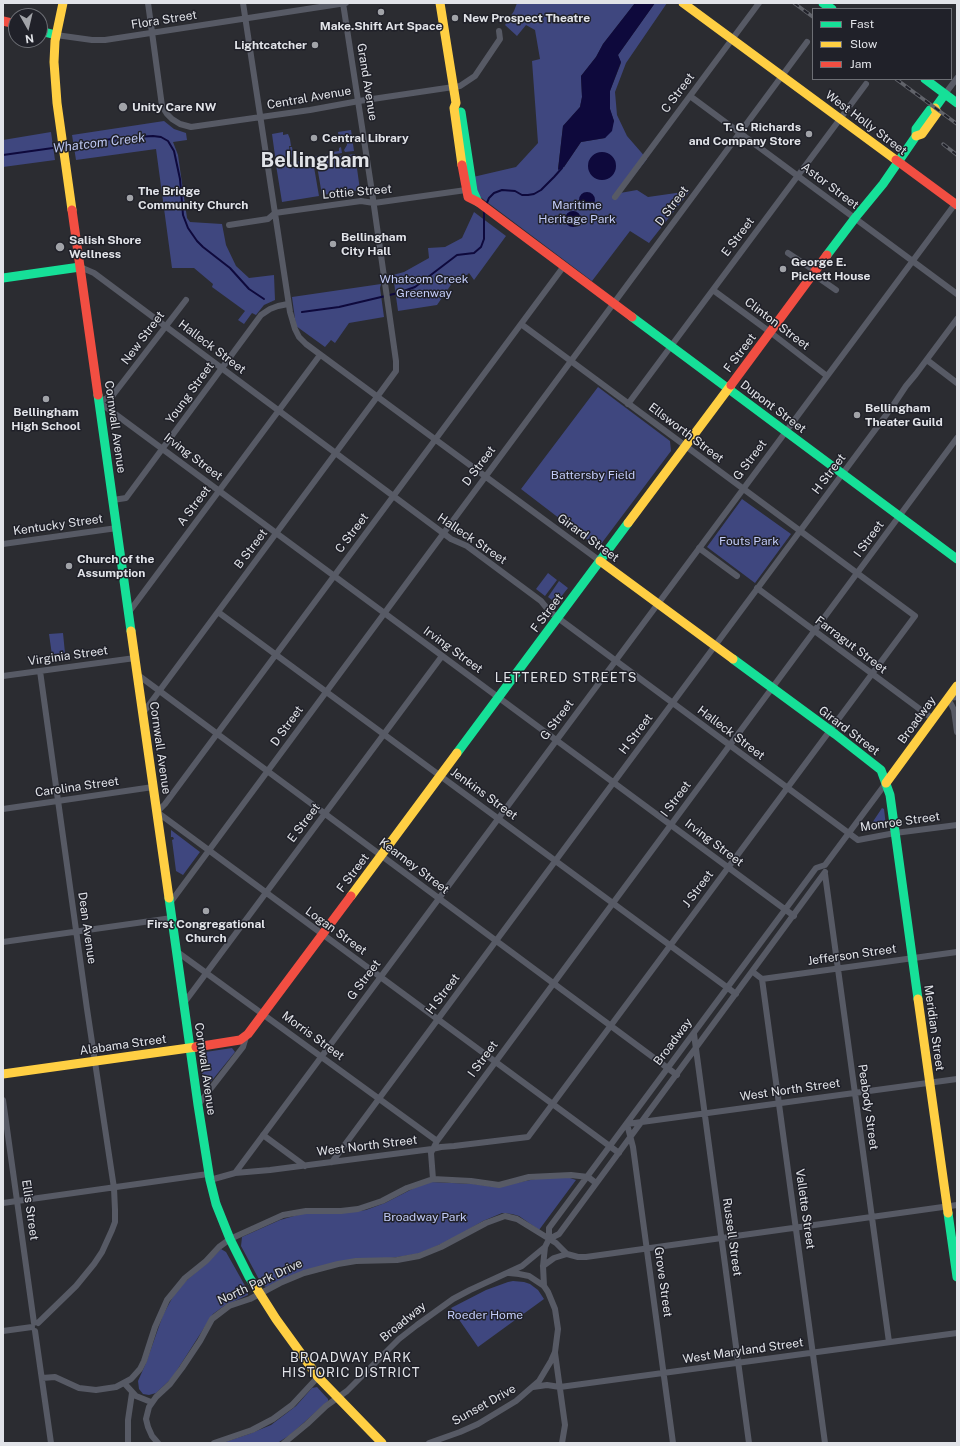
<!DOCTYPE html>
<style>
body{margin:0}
#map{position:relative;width:960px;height:1446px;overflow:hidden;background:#2b2c31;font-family:"Public Sans",sans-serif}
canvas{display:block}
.frame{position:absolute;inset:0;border:4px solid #e1e3e8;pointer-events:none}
.legend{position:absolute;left:812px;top:8px;width:140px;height:72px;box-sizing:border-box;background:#202129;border:1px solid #6d6f75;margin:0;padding:5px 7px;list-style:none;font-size:12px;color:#e1e3e8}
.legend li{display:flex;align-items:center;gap:8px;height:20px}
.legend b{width:20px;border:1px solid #6d6f75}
.north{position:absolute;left:8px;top:8px;width:40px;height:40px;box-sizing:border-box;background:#202129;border:1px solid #6d6f75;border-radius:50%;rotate:172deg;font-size:11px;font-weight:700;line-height:16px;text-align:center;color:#e1e3e8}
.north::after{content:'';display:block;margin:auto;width:14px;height:18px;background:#a1a3a8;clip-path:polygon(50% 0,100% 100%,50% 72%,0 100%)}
</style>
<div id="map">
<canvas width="960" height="1446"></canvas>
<div class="frame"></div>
<ul class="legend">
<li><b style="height:5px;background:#16e098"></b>Fast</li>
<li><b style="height:5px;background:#ffcf43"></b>Slow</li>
<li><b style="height:5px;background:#f24e42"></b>Jam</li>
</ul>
<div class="north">N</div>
</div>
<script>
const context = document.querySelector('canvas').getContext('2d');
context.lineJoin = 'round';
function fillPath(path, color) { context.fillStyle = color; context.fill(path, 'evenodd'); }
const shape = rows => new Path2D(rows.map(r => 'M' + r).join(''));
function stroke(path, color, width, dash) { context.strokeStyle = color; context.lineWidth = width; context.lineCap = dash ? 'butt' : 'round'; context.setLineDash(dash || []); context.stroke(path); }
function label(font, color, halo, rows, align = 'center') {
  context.font = font + ' "Public Sans",sans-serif'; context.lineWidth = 3; context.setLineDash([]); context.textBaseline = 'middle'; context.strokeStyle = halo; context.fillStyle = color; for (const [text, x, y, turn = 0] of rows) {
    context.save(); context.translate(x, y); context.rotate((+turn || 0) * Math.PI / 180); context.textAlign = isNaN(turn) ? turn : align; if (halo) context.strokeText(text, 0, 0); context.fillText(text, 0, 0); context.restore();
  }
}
const green = shape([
 [517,3,635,3,603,44,596,57,581,76,582,97,580,107,563,126,558,169,564,167,581,142,605,138,614,121,610,109,610,91,621,63,618,55,655,3,667,3,626,63,615,92,617,115,627,136,647,159,620,193,637,190,648,197,690,191,649,243,630,231,592,281,475,193,473,177,516,167,538,143,532,61,540,59,535,30,526,25,517,36,505,25,514,11],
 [164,121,174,129,186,133,187,140,173,142,178,155,187,218,190,222,222,224,226,245,236,266,249,278,274,275,275,300,264,305,256,315,252,313,244,324,238,320,245,311,212,287,213,284,194,268,172,268,156,149,76,160,72,135],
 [351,130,354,151,345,152,344,150,347,145,346,138,339,139,338,132],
 [51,132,55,160,3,167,3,140],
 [283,132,283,135,288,134,290,139,291,146,289,146,291,161,276,163,272,134],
 [290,147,292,147,294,159,332,154,332,152,339,151,339,148,341,147,342,153,292,160],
 [355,154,360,190,322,195,317,166,325,165,324,158],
 [306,160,307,168,314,167,319,196,282,202,276,165],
 [474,212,506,236,474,280,469,273,467,275,460,276,455,279,437,305,398,311,393,275,404,272,429,258,428,248,445,247,462,238],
 [381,284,380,288,384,317,349,323,335,343,331,340,325,347,296,326,292,297],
 [598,387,670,441,671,451,598,548,521,489],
 [742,499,791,534,755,583,707,547],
 [548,573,557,580,545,596,536,589],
 [559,581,568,588,556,603,548,597],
 [63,633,65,653,52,655,49,634],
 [882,808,884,809,886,826,868,829],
 [171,830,200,852,183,875,176,871,172,840,174,839,173,837,171,837],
 [232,1048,235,1052,209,1084,204,1085,199,1053],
 [540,1178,570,1178,576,1180,539,1230,519,1216,512,1214,502,1213,483,1221,454,1238,428,1250,417,1254,301,1272,266,1287,262,1285,241,1246,242,1237,280,1220,301,1214,359,1211,366,1210,385,1203,418,1186,431,1182,474,1184,496,1187],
 [221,1249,226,1252,248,1291,248,1295,224,1306,213,1314,172,1378,156,1393,149,1395,143,1394,139,1389,138,1381,146,1363,163,1315,170,1302,175,1293,185,1282],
 [513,1281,524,1282,530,1284,538,1290,544,1299,478,1347,451,1308,486,1290,508,1282],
 [317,1387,328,1399,328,1401,290,1435,279,1442,277,1443,222,1443,249,1434,271,1425,296,1406,312,1388]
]);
const water = shape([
 [635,3,655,3,618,55,621,62,610,91,610,109,614,121,612,131,605,138,581,142,564,167,558,170,563,126,580,107,582,97,581,76,596,57,603,44],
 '588 166a14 14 0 1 1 28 0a14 14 0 1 1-28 0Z',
 '579 200a8 8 0 1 1 16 0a8 8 0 1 1-16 0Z',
 '565 219a8 8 0 1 1 16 0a8 8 0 1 1-16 0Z'
]);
const stream = shape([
 [66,146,118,138,153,136,161,137,168,141,174,151,180,179,183,215,188,228,197,241,203,247,230,268,249,289,264,299],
 [3,155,60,147],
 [486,205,489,198,494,193,502,190,515,191,522,195,528,195,534,194,541,190,554,177,562,168],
 [302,312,339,307,398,293,415,287,457,255,474,253,481,247,484,239,484,211]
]);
const street = shape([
 [148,3,162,106,167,114,172,119,180,124,191,127,310,110,359,101,460,86,475,76,500,39,499,31],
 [243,3,290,312,295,329,299,337,306,344,600,561],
 [56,35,92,40,105,40,346,3],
 [945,94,957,78],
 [690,96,957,294],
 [615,197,759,3],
 [229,225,268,219,275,213,282,212,361,201,374,203,466,190],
 [788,253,815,271],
 [564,266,165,804,157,812,619,1153],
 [80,267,94,273,451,539,467,546,541,601,550,612,558,618,858,840,895,833,957,825],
 [813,274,836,290],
 [713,290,770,332,827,376],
 [186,300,113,395,99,402,794,916],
 [927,360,957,383],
 [628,404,866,84],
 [113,500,126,498,261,315,270,309,278,306,288,304],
 [3,544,117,528],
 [699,548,737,576],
 [757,588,933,719],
 [129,612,320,355],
 [218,612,736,994],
 [138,675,677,1075],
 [3,676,135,658],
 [957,697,948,698,954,710,957,732],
 [143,713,377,397,396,371,396,361,372,192,343,3],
 [3,809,153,787],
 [825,874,889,1342],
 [170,903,807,42],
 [3,942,172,918],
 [176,951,437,1141],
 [753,972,762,979,957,952],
 [762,979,825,1443],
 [184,1003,442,656],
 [694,1034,749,1443],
 [3,1100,34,1323],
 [198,1105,243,1047,246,1037],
 [263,1135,305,1166],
 [332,1162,892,407,906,386,916,374,957,319],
 [235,1173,955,204],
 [433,1179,431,1153,437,1141,957,438],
 [210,1180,235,1173,270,1170,432,1149,441,1147,454,1146,528,1137,915,616,521,324],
 [3,1203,208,1174],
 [549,1239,559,1234,825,872],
 [543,1266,554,1258,567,1254],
 [544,1286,543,1266,545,1247],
 [38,1323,76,1286,94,1264,102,1252,112,1230,115,1222,115,1210,114,1188,87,1009,40,671],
 [3,1331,32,1327],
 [35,1331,51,1443],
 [555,1353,565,1425,562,1443],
 [42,1378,55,1377,79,1388,96,1390,116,1387,131,1379,140,1369,144,1361,155,1327,167,1300,185,1278,206,1261,219,1247,230,1239,283,1215,306,1211,341,1211,358,1209,382,1201,407,1188,433,1179,471,1181,499,1185,529,1177,571,1175,588,1177,596,1183],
 [124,1383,136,1396,151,1402],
 [533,1387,547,1385,560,1387,957,1333],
 [128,1443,128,1420,132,1393],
 [158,1443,152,1436,148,1427,146,1419,149,1407,156,1397,170,1384,182,1368,200,1341,212,1319,229,1306,250,1299,280,1283,304,1273,338,1264,356,1261,397,1260,419,1256,441,1247,486,1223,505,1216,517,1219,556,1243,567,1254,578,1257,586,1257,957,1205],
 [214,1443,252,1430,273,1419,292,1405,318,1377],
 [284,1443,307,1424,326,1406,347,1391,399,1339,417,1325,453,1299,470,1290,522,1266,545,1247,549,1239,549,1228,816,868,825,865,886,783],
 [429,1443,460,1432,478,1424,516,1401,539,1381,551,1361,555,1352,558,1329,555,1309,548,1292,544,1286,529,1276,519,1274,509,1273],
 [673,1443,633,1147,627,1124,957,1079]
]);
const fast = shape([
 [823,3,832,9],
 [40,31,56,35],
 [925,79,957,103],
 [461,112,473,191,478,202],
 [827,255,855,218,883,184,916,136,916,129,930,110,935,108,945,94],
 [3,278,80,267],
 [632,317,957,559],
 [98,395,131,631],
 [733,659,835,734,881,770,890,795,918,999],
 [457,753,628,523],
 [169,898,198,1105,210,1180,216,1204,230,1239,249,1277,257,1289],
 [948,1213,957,1277]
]);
const slow = shape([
 [63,3,55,41,54,62,57,103,72,210],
 [440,3,456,103,454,108,462,165],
 [683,3,896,160],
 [916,136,922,134,937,113,935,108],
 [628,523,731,385],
 [600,561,733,659],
 [131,631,169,898],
 [886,783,957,686],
 [351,896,457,753],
 [918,999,948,1213],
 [3,1074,196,1047],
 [257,1289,276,1319,318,1377,382,1443]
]);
const jam = shape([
 [3,21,16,24],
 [896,160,957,205],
 [462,165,468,197,478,202,632,317],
 [72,210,98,395],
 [731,385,827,255],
 [196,1047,240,1040,248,1034,351,896]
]);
const rail = shape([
 [794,3,813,17],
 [896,79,957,124],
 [943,144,957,155]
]);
const markers = [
 [381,12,4,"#a1a3a8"],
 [455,18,4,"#a1a3a8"],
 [315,45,4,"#a1a3a8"],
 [123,107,5,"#a1a3a8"],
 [809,134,4,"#a1a3a8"],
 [314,138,4,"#a1a3a8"],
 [130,198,4,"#a1a3a8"],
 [333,244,4,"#a1a3a8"],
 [60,247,5,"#a1a3a8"],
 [783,269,4,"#a1a3a8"],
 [46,399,4,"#a1a3a8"],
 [857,415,4,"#a1a3a8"],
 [69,566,4,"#a1a3a8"],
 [206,911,4,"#a1a3a8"]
];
const poiNames = [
 ["New Prospect Theatre",463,18],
 ["Make.Shift Art Space",381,26,"center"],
 ["Lightcatcher",307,45,"right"],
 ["Unity Care NW",132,107],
 ["T. G. Richards",801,127,"right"],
 ["and Company Store",801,141,"right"],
 ["Central Library",322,138],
 ["The Bridge",138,191],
 ["Community Church",138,205],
 ["Bellingham",341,237],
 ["City Hall",341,251],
 ["Salish Shore",69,240],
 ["Wellness",69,254],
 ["George E.",791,262],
 ["Pickett House",791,276],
 ["Bellingham",865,408],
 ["Theater Guild",865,422],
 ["Bellingham",46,412,"center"],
 ["High School",46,426,"center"],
 ["Church of the",77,559],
 ["Assumption",77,573],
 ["First Congregational",206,924,"center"],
 ["Church",206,938,"center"]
];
const streetNames = [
 ["Flora Street",164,20,-9],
 ["Grand Avenue",367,82,81],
 ["C Street",678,93,-53],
 ["Central Avenue",309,98,-10],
 ["West Holly Street",866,123,37],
 ["Astor Street",830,186,37],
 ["Lottie Street",357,192,-5],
 ["D Street",672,206,-53],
 ["E Street",738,237,-53],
 ["Clinton Street",777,324,37],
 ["New Street",143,338,-53],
 ["Halleck Street",212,347,37],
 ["F Street",740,353,-53],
 ["Young Street",190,393,-54],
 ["Dupont Street",773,407,37],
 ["Cornwall Avenue",115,427,82],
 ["Ellsworth Street",686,433,37],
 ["Irving Street",193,457,37],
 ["G Street",750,460,-53],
 ["D Street",479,466,-53],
 ["H Street",829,474,-53],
 ["A Street",194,506,-53],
 ["Kentucky Street",58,525,-8],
 ["C Street",352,533,-53],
 ["Girard Street",588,538,36],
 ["Halleck Street",472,539,34],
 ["I Street",869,539,-54],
 ["B Street",251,549,-53],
 ["F Street",547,613,-53],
 ["Farragut Street",851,645,37],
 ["Irving Street",453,650,36],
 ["Virginia Street",68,656,-8],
 ["G Street",557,720,-53],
 ["Broadway",917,720,-54],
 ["D Street",287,726,-54],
 ["Girard Street",849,731,37],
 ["Halleck Street",731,733,37],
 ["H Street",636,734,-53],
 ["Cornwall Avenue",160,748,82],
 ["Carolina Street",77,787,-8],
 ["Jenkins Street",484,794,36],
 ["I Street",676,799,-53],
 ["Monroe Street",900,822,-8],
 ["E Street",304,823,-53],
 ["Irving Street",714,843,37],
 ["Kearney Street",414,866,37],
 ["F Street",353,873,-53],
 ["J Street",698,889,-53],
 ["Dean Avenue",87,928,82],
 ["Logan Street",336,931,36],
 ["Jefferson Street",852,955,-8],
 ["G Street",364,980,-53],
 ["H Street",443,994,-53],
 ["Meridian Street",934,1028,82],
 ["Morris Street",313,1036,36],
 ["Broadway",673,1042,-53],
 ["Alabama Street",123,1045,-8],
 ["I Street",483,1059,-54],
 ["Cornwall Avenue",205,1069,82],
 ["West North Street",790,1090,-8],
 ["Peabody Street",868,1107,82],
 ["West North Street",367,1146,-7],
 ["Vallette Street",805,1209,82],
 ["Ellis Street",30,1210,82],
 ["Russell Street",732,1237,82],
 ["North Park Drive",260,1282,-25],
 ["Grove Street",663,1282,82],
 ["Broadway",403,1322,-39],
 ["West Maryland Street",743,1351,-8],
 ["Sunset Drive",484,1405,-29]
];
const parkNames = [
 ["Maritime",577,205],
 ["Heritage Park",577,219],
 ["Whatcom Creek",424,279],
 ["Greenway",424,293],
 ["Battersby Field",593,475],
 ["Fouts Park",749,541],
 ["Broadway Park",425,1217],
 ["Roeder Home",485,1315]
];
const waterNames = [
 ["Whatcom Creek",99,143,-7]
];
const neighbourhoodNames = [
 ["LETTERED STREETS",566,678],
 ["BROADWAY PARK",351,1358],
 ["HISTORIC DISTRICT",351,1373]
];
const townNames = [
 ["Bellingham",315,161]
];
fillPath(green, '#3f477f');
fillPath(water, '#0e093c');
stroke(stream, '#0e093c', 2);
stroke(street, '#575a65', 6);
stroke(fast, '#16e098', 9);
stroke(slow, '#ffcf43', 9);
stroke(jam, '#f24e42', 9);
stroke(rail, '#61636a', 3.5);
stroke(rail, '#202129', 2, [6]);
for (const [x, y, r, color] of markers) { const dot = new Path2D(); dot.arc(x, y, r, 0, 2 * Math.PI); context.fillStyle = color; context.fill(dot); stroke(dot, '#202129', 1.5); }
label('bold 12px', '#e1e3e8', '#202129', poiNames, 'left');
label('12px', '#e1e3e8', '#202129', streetNames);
label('12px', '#c2cbf7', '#202129', parkNames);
label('italic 13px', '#bbc5f0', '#202129', waterNames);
context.letterSpacing = '1px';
label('13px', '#e1e3e8', '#202129', neighbourhoodNames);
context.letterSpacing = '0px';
label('bold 20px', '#e1e3e8', '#202129', townNames);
</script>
